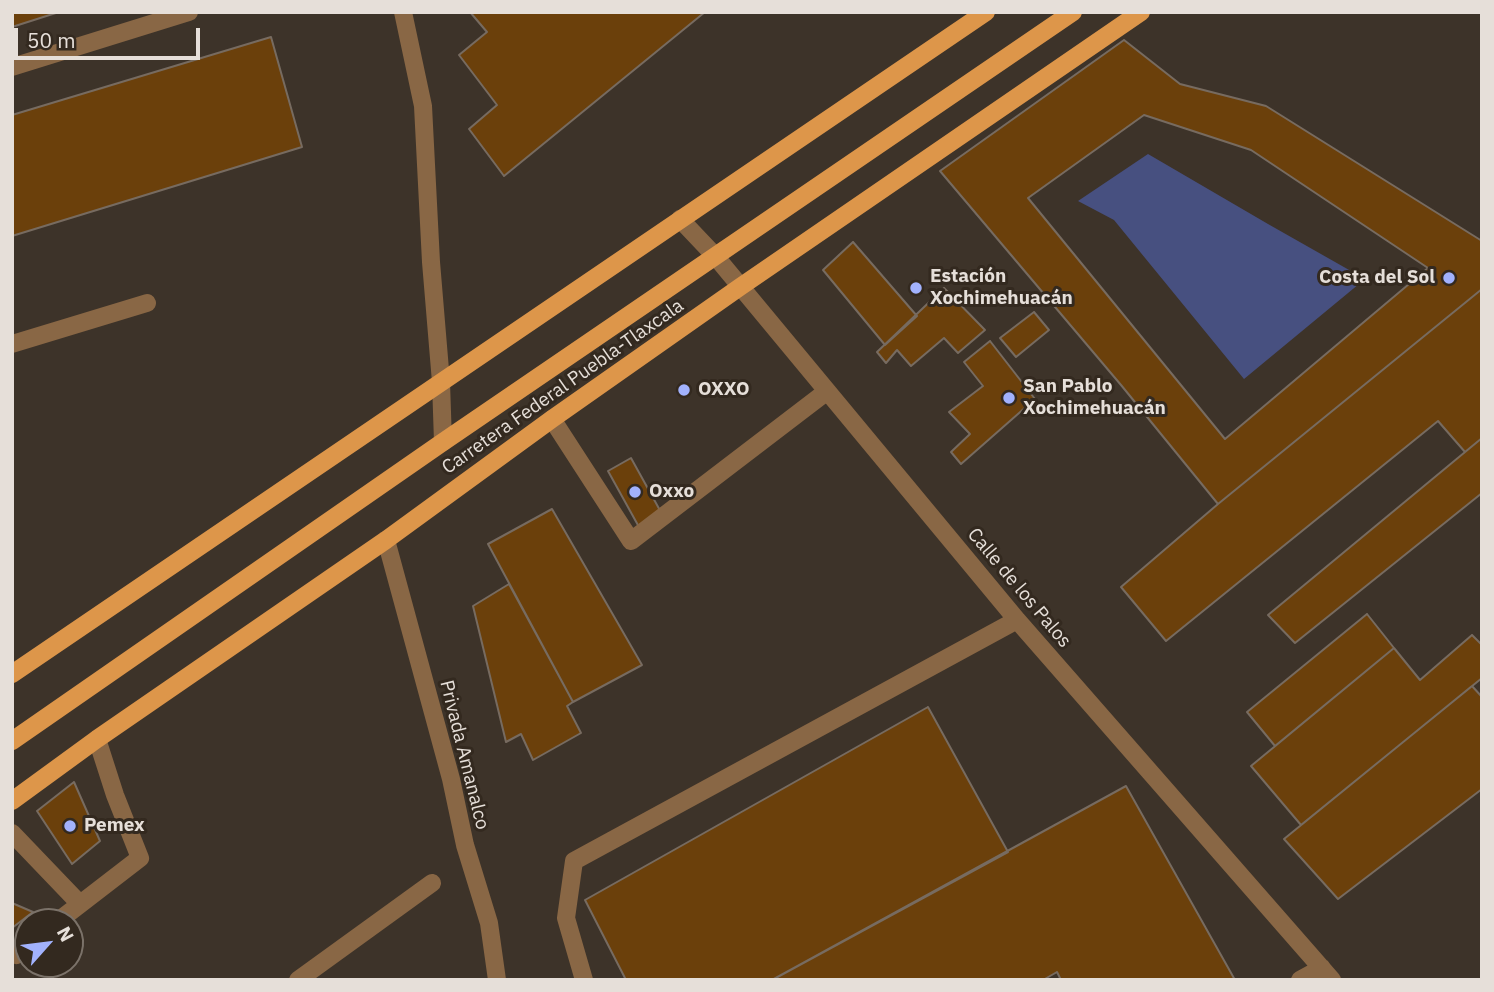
<!DOCTYPE html>
<meta charset="utf-8">
<style>
body{margin:0}
#map{position:relative;width:1494px;height:992px;overflow:hidden;background:#3d3329;font-family:"IBM Plex Sans",sans-serif}
canvas{display:block}
.frame{position:absolute;inset:0;border:14px solid #e6dfd9;pointer-events:none}
.north{position:absolute;left:14px;top:908px;width:70px;height:70px;box-sizing:border-box;background:#33291f;border:2px solid #7b7269;border-radius:50%;rotate:62deg;font-size:19px;font-weight:700;line-height:28px;text-align:center;color:#e6dfd9}
.north::after{content:'';display:block;margin:auto;width:24px;height:32px;background:#a2b2fd;clip-path:polygon(50% 0,100% 100%,50% 72%,0 100%)}
.scale{position:absolute;left:14px;top:28px;width:186px;height:32px;box-sizing:border-box;border:4px solid #e6dfd9;border-top:0;padding-left:9px;font-size:21px;line-height:24px;white-space:nowrap;color:#e6dfd9;-webkit-text-stroke:5px #33291f;paint-order:stroke}
</style>
<div id="map">
<canvas width="1494" height="992"></canvas>
<div class="frame"></div>
<div class="north">N</div>
<div class="scale">50 m</div>
</div>
<script>
const context = document.querySelector('canvas').getContext('2d');
context.lineJoin = 'round';
function fillPath(path, color) { context.fillStyle = color; context.fill(path, 'evenodd'); }
const shape = rows => new Path2D(rows.map(r => 'M' + r).join(''));
function stroke(path, color, width, dash) { context.strokeStyle = color; context.lineWidth = width; context.lineCap = dash ? 'butt' : 'round'; context.setLineDash(dash || []); context.stroke(path); }
function label(font, color, halo, rows, align = 'center') {
  context.font = font + ' "IBM Plex Sans",sans-serif'; context.lineWidth = 6; context.setLineDash([]); context.textBaseline = 'middle'; context.strokeStyle = halo; context.fillStyle = color; for (const [text, x, y, turn = 0] of rows) {
    context.save(); context.translate(x, y); context.rotate((+turn || 0) * Math.PI / 180); context.textAlign = isNaN(turn) ? turn : align; if (halo) context.strokeText(text, 0, 0); context.fillText(text, 0, 0); context.restore();
  }
}
const green = shape([
 [1148,154,1268,224,1365,279,1244,379,1114,220,1078,201]
]);
const building = shape([
 [12,12,59,12,12,27,12,12],
 [470,12,705,12,504,176,469,129,497,105,459,55,487,32,470,12],
 [271,37,302,147,12,236,12,115,271,37],
 [1124,40,1180,84,1266,106,1482,241,1482,289,1218,504,1121,385,940,171,1124,40],
 [1144,115,1251,150,1428,268,1225,439,1028,198,1144,115],
 [853,242,917,316,885,345,823,270,853,242],
 [944,288,985,330,958,353,944,338,911,366,897,350,886,363,877,352,944,288],
 [1482,289,1482,438,1465,452,1438,421,1166,641,1121,587,1218,504,1482,289],
 [1034,312,1049,330,1016,357,1000,338,1034,312],
 [990,341,1035,399,961,464,951,452,970,434,949,412,983,386,964,362,990,341],
 [1482,438,1482,493,1295,643,1268,615,1482,438],
 [631,458,662,514,639,527,608,471,631,458],
 [552,509,642,665,573,702,488,544,552,509],
 [509,584,573,702,567,706,581,733,533,760,521,734,506,742,473,606,509,584],
 [1367,614,1394,648,1275,746,1247,712,1367,614],
 [1472,635,1482,645,1482,678,1301,825,1251,766,1394,648,1420,680,1472,635],
 [1472,686,1482,697,1482,789,1338,899,1284,839,1472,686],
 [928,707,1008,852,772,980,626,980,585,900,928,707],
 [74,782,100,841,72,864,37,811,74,782],
 [1126,786,1235,980,1061,980,1057,972,1043,980,772,980,1126,786],
 [12,903,33,912,12,928,12,903]
]);
const minor = shape([
 [403,12,423,106,431,262,441,382,443,442],
 [12,67,189,12],
 [680,219,716,257,1017,620,1332,980],
 [12,344,147,303],
 [552,419,631,541,826,392],
 [386,540,451,779,465,845,489,923,497,980],
 [12,833,80,904],
 [57,922,140,858,115,795,97,739],
 [12,953,16,955,28,945],
 [298,980,432,883],
 [584,980,566,918,574,861,1017,620],
 [1300,980,1322,968]
]);
const major = shape([
 [12,674,986,12],
 [12,741,443,442,1073,12],
 [12,801,97,739,386,540,552,419,740,287,1141,12]
]);
const markers = [
 [1449,278,7,"#a2b2fd"],
 [916,288,7,"#a2b2fd"],
 [684,390,7,"#a2b2fd"],
 [1009,398,7,"#a2b2fd"],
 [635,492,7,"#a2b2fd"],
 [70,826,7,"#a2b2fd"]
];
const poiNames = [
 ["Estación",930,277],
 ["Xochimehuacán",930,299],
 ["Costa del Sol",1435,278,"right"],
 ["San Pablo",1023,387],
 ["Xochimehuacán",1023,409],
 ["OXXO",698,390],
 ["Oxxo",649,492],
 ["Pemex",84,826]
];
const streetNames = [
 ["Carretera Federal Puebla-Tlaxcala",563,387,-35],
 ["Calle de los Palos",1019,588,50],
 ["Privada Amanalco",464,755,76]
];
fillPath(green, '#475080');
fillPath(building, '#6b400b');
stroke(building, '#776b60', 2);
stroke(minor, '#896745', 18);
stroke(major, '#dd964a', 18);
for (const [x, y, r, color] of markers) { const dot = new Path2D(); dot.arc(x, y, r, 0, 2 * Math.PI); context.fillStyle = color; context.fill(dot); stroke(dot, '#33291f', 2.5); }
label('bold 19px', '#e6dfd9', '#33291f', poiNames, 'left');
label('19px', '#e6dfd9', '#33291f', streetNames);
</script>
